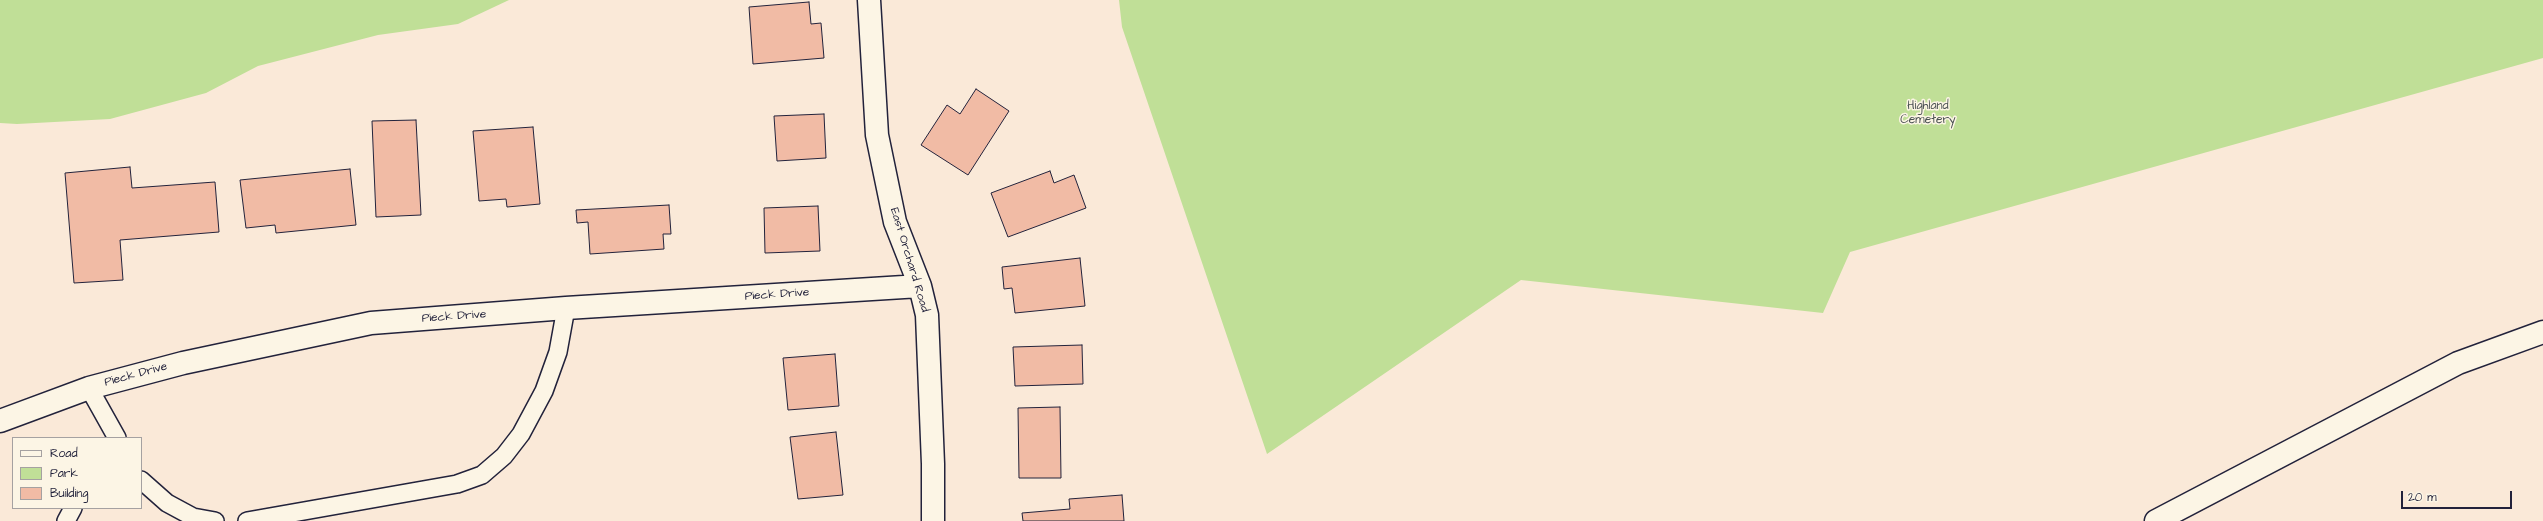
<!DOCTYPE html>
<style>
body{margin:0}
#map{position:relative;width:2543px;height:521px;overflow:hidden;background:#fae9d8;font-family:"Architects Daughter",sans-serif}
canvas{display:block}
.legend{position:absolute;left:12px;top:437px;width:130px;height:72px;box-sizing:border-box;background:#fcf5e5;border:1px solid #a5a1a1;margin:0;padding:5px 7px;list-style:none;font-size:12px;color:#22223b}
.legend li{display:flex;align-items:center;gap:8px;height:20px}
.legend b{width:20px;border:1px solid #a5a1a1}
.scale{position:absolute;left:2401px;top:491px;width:111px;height:18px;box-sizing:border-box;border:2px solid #22223b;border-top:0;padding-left:5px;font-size:12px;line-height:14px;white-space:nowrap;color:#22223b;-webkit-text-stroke:3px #fcf5e5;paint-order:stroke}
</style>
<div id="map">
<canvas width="2543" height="521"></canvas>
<ul class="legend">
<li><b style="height:5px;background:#fcf5e5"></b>Road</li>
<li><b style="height:11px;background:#c0df97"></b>Park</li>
<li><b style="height:11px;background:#f1bba5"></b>Building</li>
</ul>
<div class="scale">20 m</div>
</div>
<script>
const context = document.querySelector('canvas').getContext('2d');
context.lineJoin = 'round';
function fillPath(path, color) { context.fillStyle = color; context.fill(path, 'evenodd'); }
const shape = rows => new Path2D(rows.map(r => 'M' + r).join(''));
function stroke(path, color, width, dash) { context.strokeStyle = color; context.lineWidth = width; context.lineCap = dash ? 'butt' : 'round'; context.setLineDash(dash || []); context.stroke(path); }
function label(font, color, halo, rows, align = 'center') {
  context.font = font + ' "Architects Daughter",sans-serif'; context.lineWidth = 3; context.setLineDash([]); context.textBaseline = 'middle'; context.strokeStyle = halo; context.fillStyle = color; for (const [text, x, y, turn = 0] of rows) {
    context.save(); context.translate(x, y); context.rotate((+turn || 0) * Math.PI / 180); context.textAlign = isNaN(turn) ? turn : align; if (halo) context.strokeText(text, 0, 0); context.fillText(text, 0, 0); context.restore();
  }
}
const green = shape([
 [0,0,509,0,458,24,378,35,258,66,206,93,110,119,17,124,0,123],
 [1119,0,2543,0,2543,58,1850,252,1823,313,1521,280,1267,454,1122,27]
]);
const building = shape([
 [809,2,811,24,821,23,824,58,753,64,749,7,809,2],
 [976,89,1009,111,968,175,921,145,947,105,960,114,976,89],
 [824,114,826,158,777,161,774,116,824,114],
 [416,120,421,215,376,217,372,121,416,120],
 [533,127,540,204,507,207,506,199,479,201,473,131,533,127],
 [130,167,132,188,215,182,219,232,120,240,123,280,74,283,65,173,130,167],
 [350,169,356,225,276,233,275,225,246,228,240,180,350,169],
 [1050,171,1054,183,1074,175,1086,208,1008,237,991,193,1050,171],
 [669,205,671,234,663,234,664,249,590,254,588,222,577,223,576,210,669,205],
 [818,206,820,251,765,253,764,208,818,206],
 [1080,258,1085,306,1015,313,1012,288,1004,289,1002,267,1080,258],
 [1082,345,1083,384,1015,386,1013,347,1082,345],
 [835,354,839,406,788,410,783,358,835,354],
 [1060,407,1061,478,1019,478,1018,408,1060,407],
 [836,432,843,495,798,499,790,437,836,432],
 [1122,495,1124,521,1023,521,1022,513,1070,509,1069,499,1122,495]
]);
const lane = shape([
 [89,388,117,438],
 [141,480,167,503,193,517,215,521],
 [66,521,73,508],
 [247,521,457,484,482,475,504,456,521,434,544,391,558,352,566,308]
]);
const street = shape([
 [869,0,877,135,895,222,920,286,927,315,933,464,933,521],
 [0,421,89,388,183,363,371,323,566,308,920,286]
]);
const highway = shape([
 [2156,521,2458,363,2543,332]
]);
const parkNames = [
 ["Highland",1928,106],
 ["Cemetery",1928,120]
];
const streetNames = [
 ["East Orchard Road",909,260,73],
 ["Pieck Drive",777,295,-4],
 ["Pieck Drive",454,317,-4],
 ["Pieck Drive",136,375,-15]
];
fillPath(green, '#c0df97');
fillPath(building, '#f1bba5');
stroke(building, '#22223b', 1);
stroke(lane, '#22223b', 20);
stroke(street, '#22223b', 25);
stroke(highway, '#22223b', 25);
stroke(lane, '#fcf5e5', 17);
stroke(street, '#fcf5e5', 22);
stroke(highway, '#fcf5e5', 22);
label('12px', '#4a5152', '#fcf5e5', parkNames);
label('12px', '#22223b', '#fcf5e5', streetNames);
</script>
